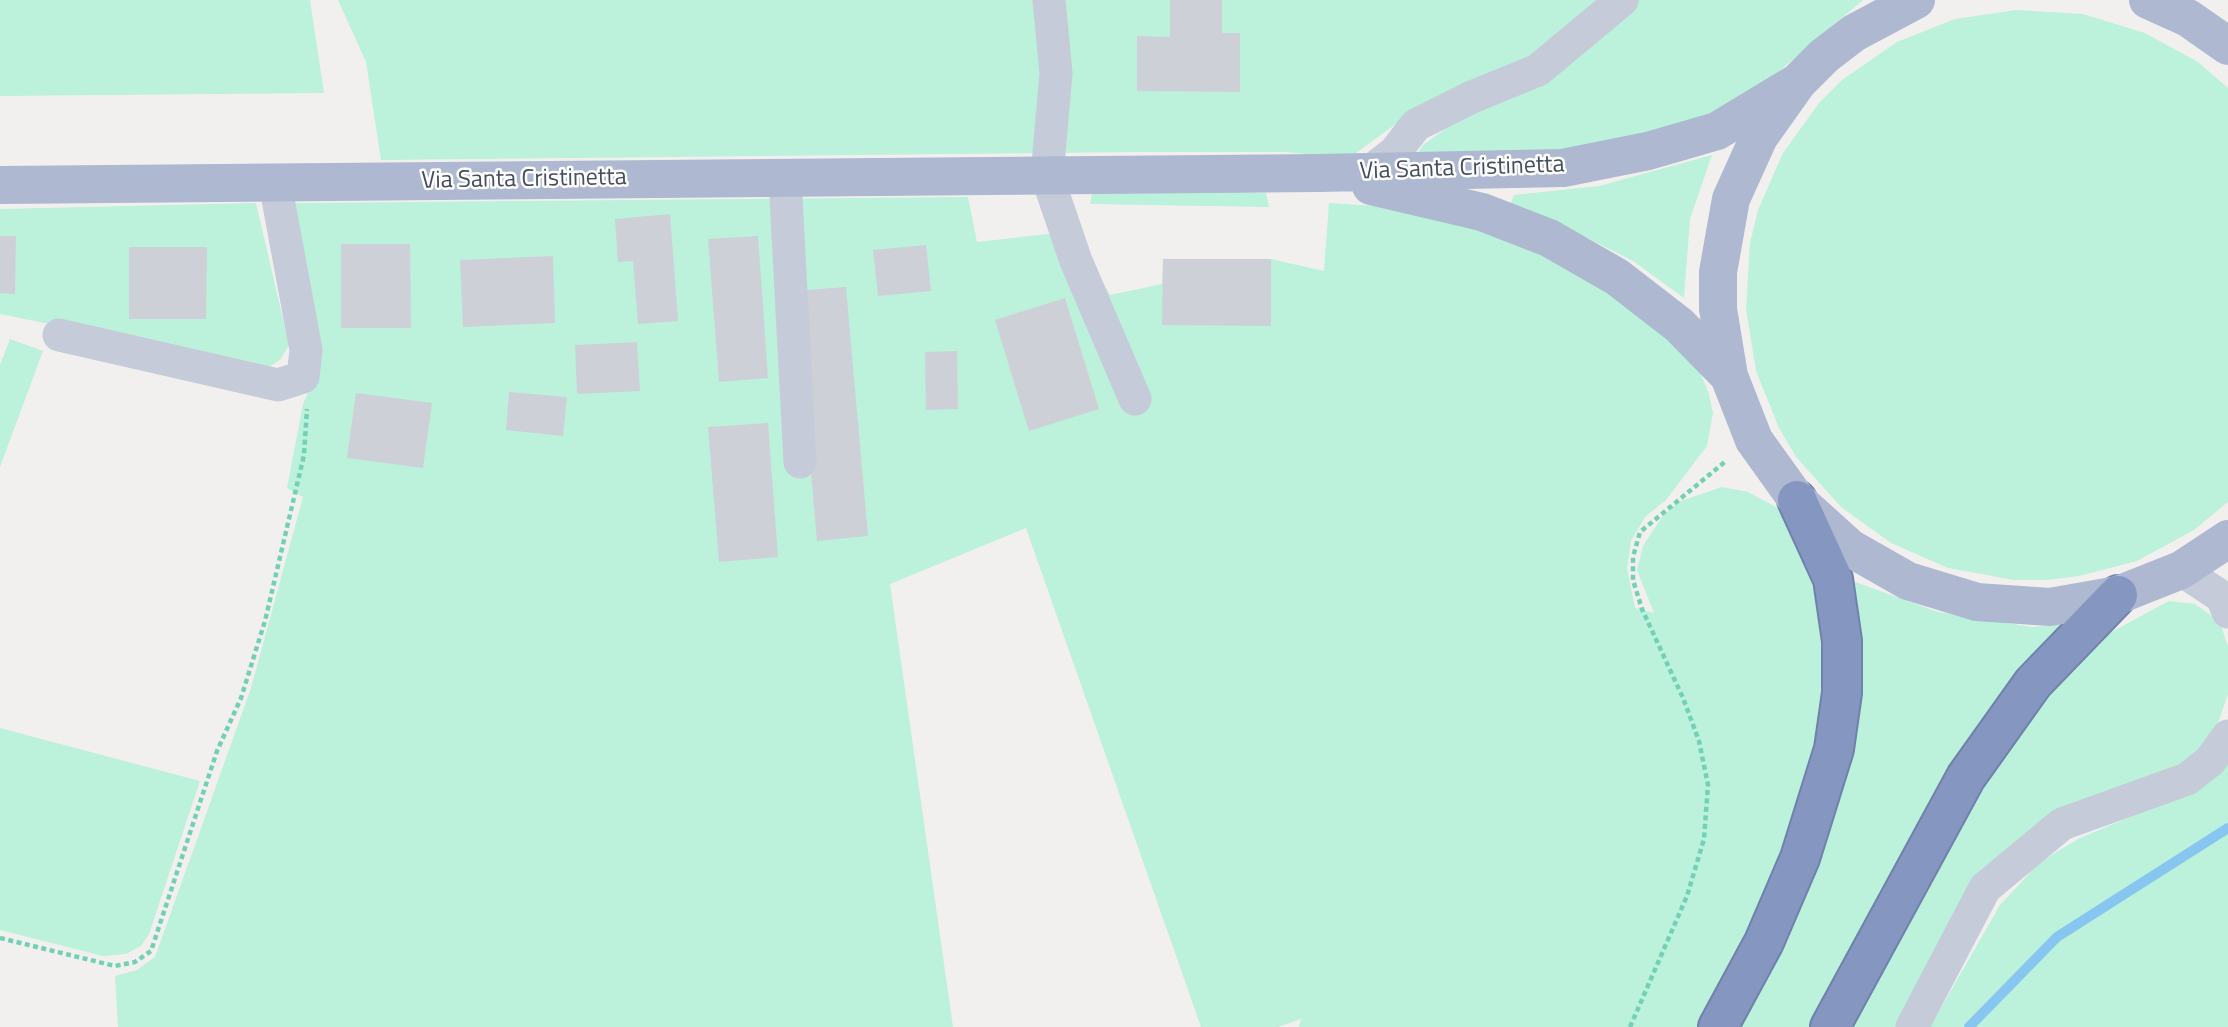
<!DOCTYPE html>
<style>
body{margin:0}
canvas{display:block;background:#f2f0ef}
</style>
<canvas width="2228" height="1027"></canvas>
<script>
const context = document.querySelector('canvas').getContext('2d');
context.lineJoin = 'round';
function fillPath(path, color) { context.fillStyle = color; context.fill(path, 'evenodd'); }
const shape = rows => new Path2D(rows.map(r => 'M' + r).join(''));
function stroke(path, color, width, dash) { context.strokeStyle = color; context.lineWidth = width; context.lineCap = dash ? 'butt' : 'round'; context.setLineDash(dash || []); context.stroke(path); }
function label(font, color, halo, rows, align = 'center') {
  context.font = font + ' "Titillium Web",sans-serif'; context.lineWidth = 5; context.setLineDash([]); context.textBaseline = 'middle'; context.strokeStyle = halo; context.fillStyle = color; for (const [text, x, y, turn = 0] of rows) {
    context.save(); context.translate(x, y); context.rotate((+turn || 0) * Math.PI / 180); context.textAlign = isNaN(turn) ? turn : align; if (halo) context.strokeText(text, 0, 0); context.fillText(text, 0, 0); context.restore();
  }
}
const green = shape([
 [0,0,310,0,324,93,0,96],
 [338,0,1863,0,1763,85,1668,135,1465,163,1414,159,1423,145,1445,129,1521,89,1521,70,1411,113,1349,158,1285,152,1144,152,381,160,366,62],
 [2016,10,2083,14,2145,33,2198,62,2228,88,2228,502,2194,530,2137,561,2079,576,2047,580,2014,580,1948,568,1891,543,1841,507,1796,457,1779,428,1756,371,1746,309,1750,243,1758,210,1783,153,1819,103,1842,80,1897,42,1955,19],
 [1712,155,1690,219,1684,298,1633,261,1552,220,1510,205,1514,195,1599,186],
 [1217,191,1266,193,1269,207,1090,204,1092,193],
 [968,197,977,242,1074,231,1110,295,1162,284,1163,259,1271,259,1324,271,1329,203,1392,207,1476,225,1623,291,1698,367,1709,394,1713,413,1707,446,1666,500,1645,517,1631,541,1627,568,1635,608,1654,613,1637,570,1643,546,1662,517,1678,502,1722,487,1748,492,1776,507,1799,536,1824,609,1827,710,1772,895,1703,1027,1299,1027,1301,1019,1278,1027,1201,1027,1026,528,890,584,953,1027,118,1027,115,976,137,970,155,957,251,688,303,497,287,488,303,404,318,371,295,203],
 [256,203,289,345,281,359,268,368,0,314,0,209],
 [10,339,43,351,0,467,0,365],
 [1847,579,1938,612,2032,627,2066,624,1818,1027,1726,1027,1805,875],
 [2169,601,2195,604,2220,622,2228,647,2228,694,2214,735,2190,766,2049,821,1903,1027,1846,1027,2006,750,2058,677,2102,637],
 [0,728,200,781,149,934,141,946,126,954,103,956,0,930],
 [2228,756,2228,1027,1930,1027,2000,905,2040,862,2078,839,2189,792]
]);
const stream = shape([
 [1969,1027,2057,937,2228,828]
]);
const building = shape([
 [1170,0,1222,0,1222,33,1240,33,1240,92,1137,91,1137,36,1170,37],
 [670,214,678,321,638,324,633,261,618,262,615,219],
 [0,236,16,236,15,294,0,293],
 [758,236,768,378,719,382,708,239],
 [341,244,410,244,411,328,341,328],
 [926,245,931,291,878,296,873,250],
 [129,247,207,247,206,319,129,319],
 [553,256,555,323,463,327,460,260],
 [1163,259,1271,259,1271,326,1162,325],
 [846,287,868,536,817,541,795,291],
 [1065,298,1099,409,1029,431,995,320],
 [637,342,640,391,577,394,575,345],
 [957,351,958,409,926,410,925,352],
 [509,392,567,397,563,436,506,430],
 [356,393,432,403,423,468,347,458],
 [768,423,778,557,719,562,708,427]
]);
const path = shape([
 [0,938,115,966,135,962,151,951,217,751,241,698,265,621,304,455,307,409],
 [1630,1027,1687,896,1704,839,1708,785,1699,741,1683,698,1642,609,1633,580,1633,557,1640,532,1726,461]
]);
const minor = shape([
 [1049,0,1056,73,1047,176,1076,261,1135,399],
 [1369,172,1395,152,1416,125,1472,97,1538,70,1622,0],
 [785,178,800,462],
 [59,335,278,385,303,377,306,350,275,183],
 [2181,570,2222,597,2228,612],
 [1912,1027,1985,888,2062,824,2187,779,2210,761,2228,736]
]);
const major = shape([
 [1916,0,1854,33,1824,56,1798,82,1759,137,1731,199,1718,272,1718,309,1729,376,1754,440,1797,500,1850,548,1908,581,1977,602,2050,607,2118,595,2181,570,2228,539],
 [2148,0,2188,18,2228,46],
 [0,185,1318,173,1563,168,1648,151,1717,131,1798,82],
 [1371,186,1482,212,1549,238,1617,277,1679,325,1729,376]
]);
const highway = shape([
 [1718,1027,1764,942,1800,858,1834,749,1842,693,1842,641,1833,579,1797,500],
 [1830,1027,1966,777,2033,683,2118,595]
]);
const streetNames = [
 ["Via Santa Cristinetta",1462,169,-2],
 ["Via Santa Cristinetta",524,180,-1]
];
fillPath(green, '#bcf1db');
stroke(stream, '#87c6f0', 10);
fillPath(building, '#ced0d7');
stroke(highway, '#7081ac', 42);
stroke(path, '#72d1b5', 4.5, [5, 3.5]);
stroke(minor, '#c5cbd8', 33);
stroke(major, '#aeb8d0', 38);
stroke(highway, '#8596c1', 38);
label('24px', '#464e5e', '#fff', streetNames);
</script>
